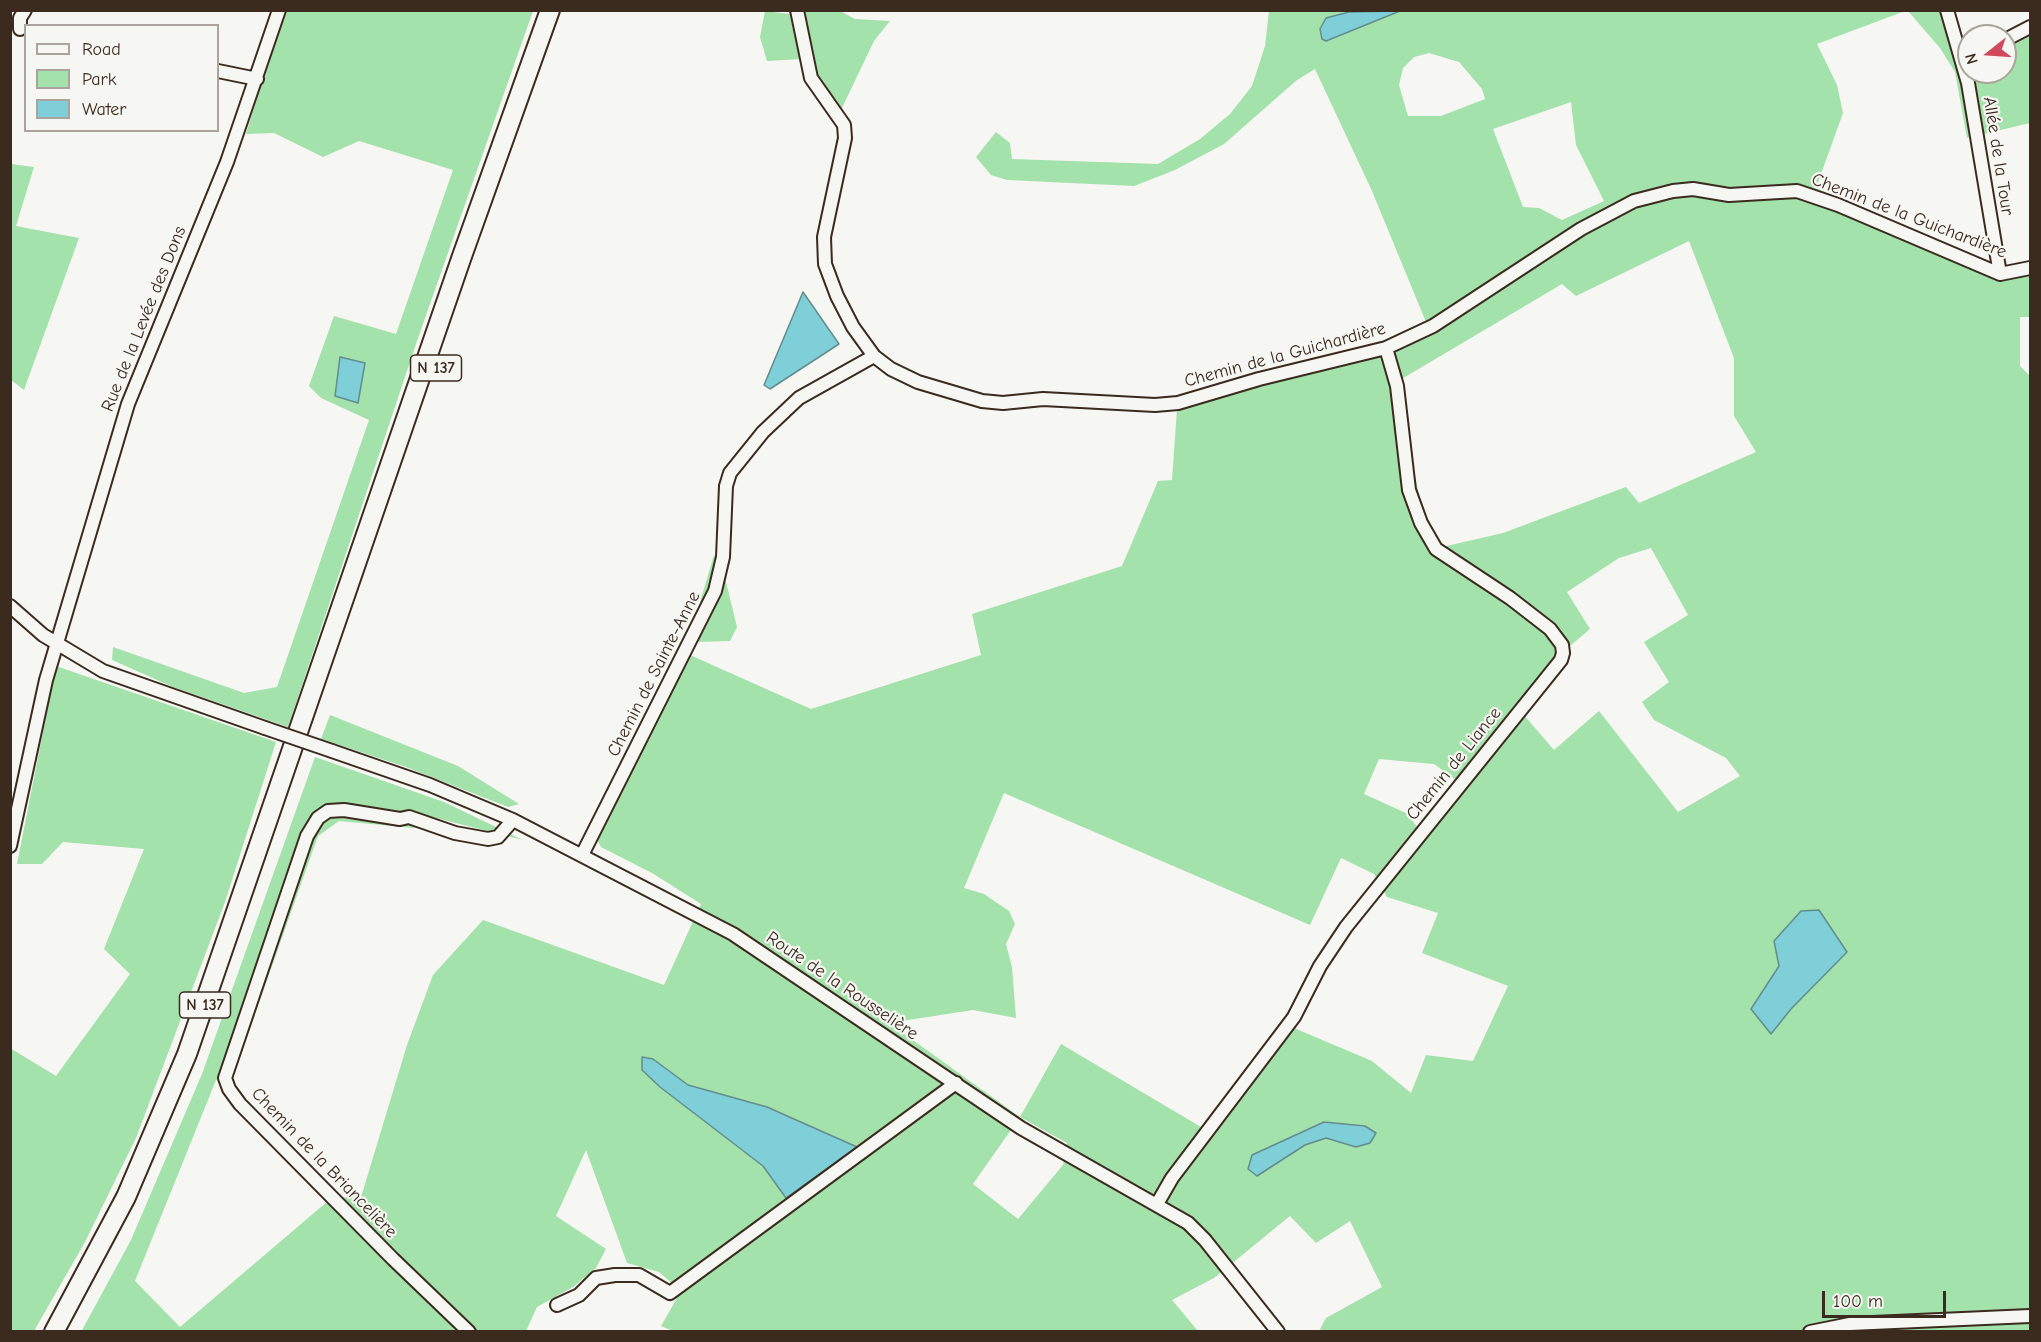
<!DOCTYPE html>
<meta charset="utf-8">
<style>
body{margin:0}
#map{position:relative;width:2041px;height:1342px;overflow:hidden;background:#f6f6f2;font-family:"Comic Neue",sans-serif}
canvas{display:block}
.frame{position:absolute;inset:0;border:12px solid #3b2a1e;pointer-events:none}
.legend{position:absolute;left:24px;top:24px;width:195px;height:108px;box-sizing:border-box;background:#f6f6f2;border:2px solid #aba49d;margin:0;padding:8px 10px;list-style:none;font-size:18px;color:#3b2a1e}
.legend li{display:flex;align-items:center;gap:12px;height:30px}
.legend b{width:30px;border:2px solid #aba49d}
.north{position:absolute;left:1957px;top:24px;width:60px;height:60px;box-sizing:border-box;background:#f6f6f2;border:2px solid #aba49d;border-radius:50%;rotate:253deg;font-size:16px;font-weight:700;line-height:24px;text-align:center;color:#3b2a1e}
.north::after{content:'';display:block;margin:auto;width:21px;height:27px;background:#d1495b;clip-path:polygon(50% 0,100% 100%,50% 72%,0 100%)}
.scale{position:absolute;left:1822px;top:1291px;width:124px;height:27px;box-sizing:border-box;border:3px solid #3b2a1e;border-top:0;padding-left:8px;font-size:18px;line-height:21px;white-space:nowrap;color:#3b2a1e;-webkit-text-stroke:4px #f6f6f2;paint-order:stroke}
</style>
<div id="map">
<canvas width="2041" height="1342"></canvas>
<div class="frame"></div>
<ul class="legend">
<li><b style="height:8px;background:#f6f6f2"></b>Road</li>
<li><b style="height:16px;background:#a3e2aa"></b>Park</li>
<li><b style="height:16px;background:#7ecfd7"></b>Water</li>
</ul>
<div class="north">N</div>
<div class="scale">100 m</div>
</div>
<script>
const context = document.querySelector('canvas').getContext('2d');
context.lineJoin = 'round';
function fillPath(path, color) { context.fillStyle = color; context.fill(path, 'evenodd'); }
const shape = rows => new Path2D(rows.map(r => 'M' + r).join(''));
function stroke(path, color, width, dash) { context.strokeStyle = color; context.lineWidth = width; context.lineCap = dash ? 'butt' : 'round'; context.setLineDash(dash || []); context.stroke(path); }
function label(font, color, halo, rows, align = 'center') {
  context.font = font + ' "Comic Neue",sans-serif'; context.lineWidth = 4.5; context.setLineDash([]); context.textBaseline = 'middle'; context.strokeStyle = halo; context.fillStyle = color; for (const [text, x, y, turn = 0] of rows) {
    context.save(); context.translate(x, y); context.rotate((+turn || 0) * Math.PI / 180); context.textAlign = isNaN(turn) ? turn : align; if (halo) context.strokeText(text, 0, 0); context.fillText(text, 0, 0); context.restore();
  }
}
const green = shape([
 [283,11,533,11,417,341,288,727,173,687,112,660,113,647,244,693,277,687,369,420,321,398,309,386,334,316,396,334,453,170,359,141,323,157,274,133,246,134],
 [765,11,789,14,789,11,840,11,855,19,890,21,874,41,840,112,802,59,767,61,760,37],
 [1269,11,1369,11,1349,12,1326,41,1400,11,1905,11,1817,44,1837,85,1843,113,1816,188,1989,263,2010,268,2030,262,2030,317,2020,317,2020,366,2030,376,2030,1331,1319,1331,1326,1318,1382,1287,1350,1221,1316,1243,1290,1216,1214,1278,1172,1300,1198,1331,673,1331,661,1326,681,1291,659,1272,627,1263,586,1150,556,1216,606,1249,596,1268,573,1287,537,1307,526,1331,81,1332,131,1240,202,1074,315,757,444,802,523,840,428,816,414,828,339,821,318,836,236,1068,216,1080,135,1281,180,1327,328,1201,362,1194,407,1045,433,975,483,920,664,985,701,904,652,873,601,847,592,829,695,619,714,555,725,578,737,627,730,641,696,642,690,655,811,709,981,655,972,614,1122,566,1158,481,1172,480,1178,395,1389,343,1391,337,1426,322,1372,191,1315,69,1297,80,1224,144,1175,170,1134,186,1007,180,991,175,976,157,996,132,1010,143,1012,159,1158,164,1200,139,1230,114,1252,86,1265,46],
 [1429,53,1459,62,1482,89,1485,99,1441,116,1408,116,1399,85,1403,68,1414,57],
 [1571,102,1576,145,1604,201,1562,220,1539,208,1523,207,1493,129],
 [1689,241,1734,358,1734,416,1756,452,1639,503,1626,487,1503,533,1442,547,1425,519,1412,464,1400,380,1562,284,1576,296],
 [1651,548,1688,615,1644,642,1669,682,1642,702,1654,720,1726,758,1740,776,1678,812,1599,711,1554,750,1517,707,1558,656,1590,629,1567,592,1619,558],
 [1379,759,1434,764,1464,786,1423,836,1408,814,1364,794],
 [1004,793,1310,925,1341,858,1374,874,1387,897,1438,913,1422,953,1508,986,1473,1061,1426,1055,1411,1093,1372,1061,1294,1028,1288,1012,1201,1127,1061,1044,1020,1117,889,1023,973,1010,1016,1018,1012,967,1006,944,1015,924,1009,911,984,894,964,888],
 [1779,966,1791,1009,1771,1034,1751,1009],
 [653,1059,688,1085,857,1148,786,1198,763,1166,660,1087],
 [1020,1117,1067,1143,1063,1165,1018,1219,973,1184],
 [1324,1122,1365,1126,1362,1145,1356,1147,1326,1138,1305,1145,1257,1176],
 [1908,11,1940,11,1956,44,1969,62,1969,72,2005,72,2005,49,2030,36,2030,123,1967,138,1955,72,1940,48],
 [11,164,34,167,16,226,79,238,24,390,11,380],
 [56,666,276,742,225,902,136,1138,85,1242,34,1331,11,1331,10,1048,56,1076,130,974,104,949,144,849,63,842,42,864,17,864],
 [330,715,458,766,519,804,508,807,406,767,321,739]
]);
const water = shape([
 [1400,11,1326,41,1322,39,1320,29,1326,18,1349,12,1400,11],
 [803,292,839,344,770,389,764,385,803,292],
 [340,357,365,363,358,403,335,396,340,357],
 [1819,910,1847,952,1791,1009,1771,1034,1751,1009,1779,966,1774,941,1801,911,1819,910],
 [642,1057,653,1059,688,1085,767,1107,857,1147,786,1198,763,1166,660,1087,642,1070,642,1057],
 [1324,1122,1365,1126,1376,1133,1370,1143,1356,1147,1326,1138,1305,1145,1257,1176,1248,1169,1252,1155,1324,1122]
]);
const minor = shape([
 [797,10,811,78,844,125,845,138,824,237,825,264,837,296,853,327,874,356,891,369,918,382,982,401,1003,403,1043,399,1155,405,1178,403,1259,379,1386,348,1433,326,1581,229,1634,201,1673,191,1693,189,1729,195,1797,191,1838,205,2000,274,2030,268],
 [1947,10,1968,83,2000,274],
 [20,29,20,18,25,10],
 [2005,40,2030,27],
 [218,71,257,79],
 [10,606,43,635,103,671,265,728],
 [332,751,430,785,513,820,733,934,1021,1128,1188,1223,1205,1240,1278,1332],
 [10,846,46,680,128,404,227,162,279,10],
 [582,855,715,591,723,557,726,486,730,473,763,432,799,398,874,356],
 [1157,1204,1172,1178,1294,1017,1320,966,1346,927,1561,660,1563,653,1562,645,1550,629,1510,598,1436,549,1421,523,1409,490,1397,386,1386,348],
 [557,1305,579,1295,596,1278,615,1275,639,1275,670,1293,956,1083],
 [469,1332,393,1259,240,1104,229,1089,225,1078,307,836,318,818,328,811,344,810,400,819,409,817,455,833,488,839,498,837,513,820],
 [1810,1332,1850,1324,2030,1316]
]);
const highway = shape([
 [54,1332,126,1197,187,1054,461,259,550,10]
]);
const minorBridge = shape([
 [265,728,332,751]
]);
const shields = [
 [436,368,51],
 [205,1005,51]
];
const shieldNames = [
 ["N 137",436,368],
 ["N 137",205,1005]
];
const streetNames = [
 ["Allée de la Tour",1998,156,81],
 ["Chemin de la Guichardière",1909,216,21],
 ["Rue de la Levée des Dons",144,319,-68],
 ["Chemin de la Guichardière",1285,355,-15],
 ["Chemin de Sainte-Anne",654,674,-63],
 ["Chemin de Liance",1454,764,-51],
 ["Route de la Rousselière",842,986,34],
 ["Chemin de la Briancelière",324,1163,46]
];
fillPath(green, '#a3e2aa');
fillPath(water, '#7ecfd7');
stroke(water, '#638d8d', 1.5);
stroke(minor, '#3b2a1e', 16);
stroke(highway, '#3b2a1e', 22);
stroke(minor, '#f6f6f2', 12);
stroke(highway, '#f6f6f2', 18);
stroke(minorBridge, '#3b2a1e', 16, []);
stroke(minorBridge, '#f6f6f2', 12);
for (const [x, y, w] of shields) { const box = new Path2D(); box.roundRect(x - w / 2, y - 13, w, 26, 4.5); context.fillStyle = '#f6f6f2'; context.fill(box); stroke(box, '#3b2a1e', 1.5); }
label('bold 16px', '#3b2a1e', null, shieldNames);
label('18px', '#3b2a1e', '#f6f6f2', streetNames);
</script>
